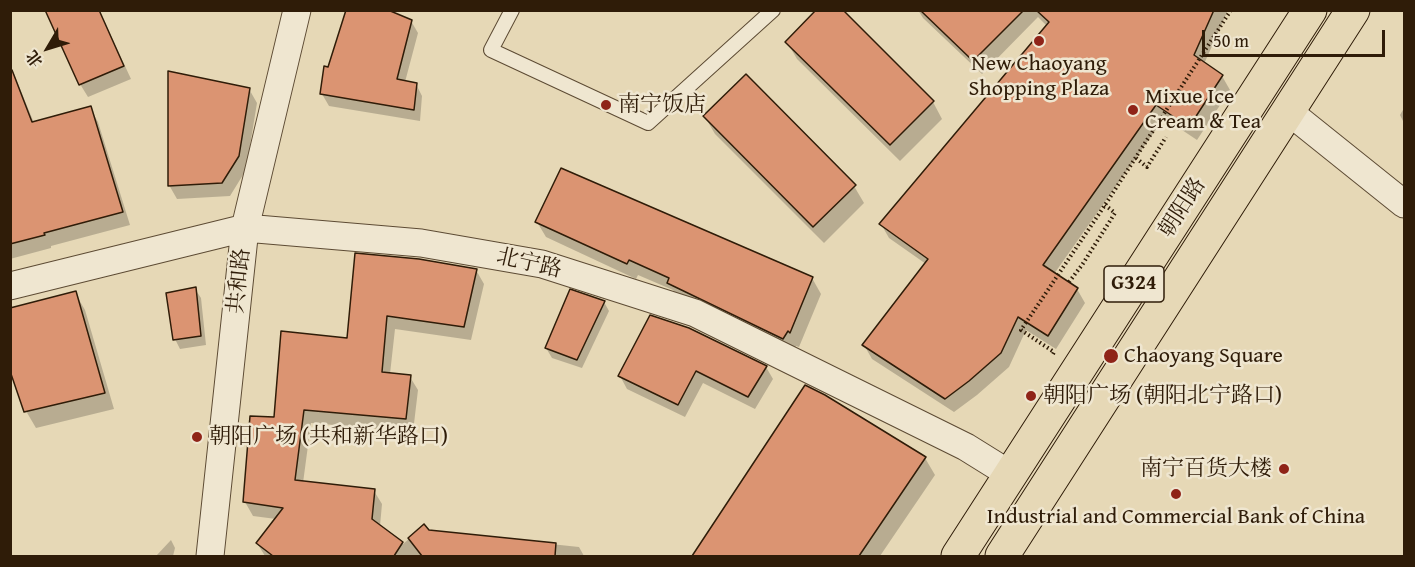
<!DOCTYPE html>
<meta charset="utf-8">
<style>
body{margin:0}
#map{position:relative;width:1415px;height:567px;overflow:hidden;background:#e6d8b6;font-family:"Gentium Book Plus","Noto Serif SC",serif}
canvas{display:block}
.frame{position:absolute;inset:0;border:12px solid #2f1c08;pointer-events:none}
.north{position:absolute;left:18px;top:18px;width:60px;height:60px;-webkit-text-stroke:4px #efe6d0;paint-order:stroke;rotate:232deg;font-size:16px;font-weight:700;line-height:24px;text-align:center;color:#2f1c08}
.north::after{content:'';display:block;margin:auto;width:21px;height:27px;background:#2f1c08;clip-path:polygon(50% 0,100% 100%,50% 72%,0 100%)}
.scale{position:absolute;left:1202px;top:30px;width:183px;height:27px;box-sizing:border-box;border:3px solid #2f1c08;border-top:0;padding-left:8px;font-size:18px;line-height:21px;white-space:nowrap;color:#2f1c08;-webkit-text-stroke:4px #efe6d0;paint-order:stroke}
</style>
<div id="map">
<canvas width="1415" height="567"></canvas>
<div class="frame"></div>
<div class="north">北</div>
<div class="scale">50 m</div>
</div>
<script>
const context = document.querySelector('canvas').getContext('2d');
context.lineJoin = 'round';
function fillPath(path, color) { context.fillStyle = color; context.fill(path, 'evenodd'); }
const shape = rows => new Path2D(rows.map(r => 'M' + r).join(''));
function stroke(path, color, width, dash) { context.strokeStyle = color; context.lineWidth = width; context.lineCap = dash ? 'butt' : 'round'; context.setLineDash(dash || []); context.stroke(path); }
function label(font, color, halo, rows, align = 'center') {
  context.font = font + ' "Gentium Book Plus","Noto Serif SC",serif'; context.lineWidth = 5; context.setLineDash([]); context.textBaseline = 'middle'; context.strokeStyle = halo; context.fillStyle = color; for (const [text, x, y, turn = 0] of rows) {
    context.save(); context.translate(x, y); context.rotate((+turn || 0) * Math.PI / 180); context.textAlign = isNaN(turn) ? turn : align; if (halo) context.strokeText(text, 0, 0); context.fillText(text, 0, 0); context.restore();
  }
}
const shadow = shape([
 [99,10,131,79,88,97,80,84],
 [918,10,1228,10,1204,64,1222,76,1230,90,1197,140,1164,118,1054,274,1077,289,1085,303,1056,349,1026,330,1009,367,977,395,954,412,872,359,864,345,926,264,889,238,881,224,1047,26,1038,17,982,74,923,18],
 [411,21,418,33,405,82,416,84,422,96,420,121,329,106,322,94,329,69],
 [787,42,933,102,942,119,900,161,797,59],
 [10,64,34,123,90,108,98,122,130,225,51,246,51,248,10,259],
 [249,89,257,103,246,170,230,196,177,199,169,185],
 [1404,108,1404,123,1400,115],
 [705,117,854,186,864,203,824,243,715,134],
 [537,222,812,278,821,294,799,347,796,346,792,354,678,298,673,290,638,275,636,279,546,237],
 [356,255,476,270,484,284,471,340,395,329,390,374,410,377,418,390,413,432,311,423,303,483,374,491,382,504,380,526,403,544,424,526,428,531,579,547,584,556,345,556,341,553,341,556,265,556,257,543,276,519,253,516,245,502,275,419,349,339],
 [195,289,201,298,206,345,180,349,175,339],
 [75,293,85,310,114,409,36,428,26,411],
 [604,302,609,311,582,368,552,358,546,348],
 [688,329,766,367,773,379,755,409,703,383,685,417,627,389,620,376],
 [806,387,825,396,925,458,935,475,880,556,693,556],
 [171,540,175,548,173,556,156,556]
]);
const building = shape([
 [45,10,99,10,124,66,79,85,45,10],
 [346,10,388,10,412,20,397,79,417,83,414,110,320,94,324,66,328,67,346,10],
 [816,10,843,10,934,101,890,145,785,42,816,10],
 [920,10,1024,10,973,61,920,10],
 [1036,10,1214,10,1194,55,1223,75,1189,127,1156,105,1043,265,1078,288,1048,336,1018,317,1001,353,969,381,945,399,862,345,928,259,879,224,1049,22,1036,10],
 [12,70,32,122,91,106,123,212,44,233,45,235,10,244,10,71,12,70],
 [168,71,250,88,239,156,222,183,168,186,168,71],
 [746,74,856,185,813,227,703,116,746,74],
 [561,168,813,277,790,333,788,331,783,339,667,283,669,278,629,260,627,264,535,222,561,168],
 [355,253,419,259,477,269,464,327,387,316,382,372,411,375,406,419,304,410,295,480,375,489,372,519,403,542,394,556,273,556,256,543,283,508,243,502,250,416,274,417,281,331,347,338,355,253],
 [196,287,201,336,173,340,166,293,196,287],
 [570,289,605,301,577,360,545,348,570,289],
 [76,291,105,393,24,412,10,371,10,308,76,291],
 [650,315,689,328,767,366,748,397,696,371,678,405,618,376,650,315],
 [805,385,825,395,926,457,859,556,692,556,805,385],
 [424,524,429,530,556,543,555,556,422,556,408,538,424,524]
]);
const path = shape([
 [1136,158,1147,167,1166,137],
 [1069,282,1082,265,1115,213,1105,205],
 [1053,354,1054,352,1021,330,1105,205,1231,10]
]);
const lane = shape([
 [512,10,491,50,648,123,773,10]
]);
const street = shape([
 [1288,111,1404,204],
 [10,286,245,228,421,243,542,264,695,313,966,447,1011,475],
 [210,556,245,228,297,10]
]);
const primary = shape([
 [958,556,1310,10],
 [1002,556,1353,10]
]);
const markers = [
 [1039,41,6,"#8f2418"],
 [606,105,6,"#8f2418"],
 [1133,110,6,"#8f2418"],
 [1111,356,8,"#8f2418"],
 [1031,396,6,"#8f2418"],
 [197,437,6,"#8f2418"],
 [1284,469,6,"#8f2418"],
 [1176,494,6,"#8f2418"]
];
const shields = [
 [1134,284,60]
];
const shieldNames = [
 ["G324",1134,284]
];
const poiNames = [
 ["New Chaoyang",1039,64,"center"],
 ["Shopping Plaza",1039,89,"center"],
 ["Mixue Ice",1145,97],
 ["Cream & Tea",1145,122],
 ["南宁饭店",618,105],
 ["Chaoyang Square",1124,356],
 ["朝阳广场 (朝阳北宁路口)",1043,396],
 ["朝阳广场 (共和新华路口)",209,437],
 ["南宁百货大楼",1272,469,"right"],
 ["Industrial and Commercial Bank of China",1176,517,"center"]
];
const streetNames = [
 ["朝阳路",1183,208,-57],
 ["北宁路",529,264,13],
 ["共和路",240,281,-84]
];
fillPath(shadow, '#0003');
fillPath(building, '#db9472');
stroke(building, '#2f1c08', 1.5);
stroke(lane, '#5d4b34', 16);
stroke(street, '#5d4b34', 29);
stroke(primary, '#2f1c08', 35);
stroke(path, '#2f1c08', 4, [1.5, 3]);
stroke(lane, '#efe6d0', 14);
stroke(street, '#efe6d0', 27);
stroke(primary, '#e6d8b6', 33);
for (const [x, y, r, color] of markers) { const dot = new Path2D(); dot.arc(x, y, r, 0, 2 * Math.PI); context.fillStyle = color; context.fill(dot); stroke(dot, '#efe6d0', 2); }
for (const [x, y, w] of shields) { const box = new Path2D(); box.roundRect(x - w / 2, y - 18, w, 36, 4.5); context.fillStyle = '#efe6d0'; context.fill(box); stroke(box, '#2f1c08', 1.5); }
label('bold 21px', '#2f1c08', null, shieldNames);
label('22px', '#2f1c08', '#efe6d0', poiNames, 'left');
label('22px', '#2f1c08', '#efe6d0', streetNames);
</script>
